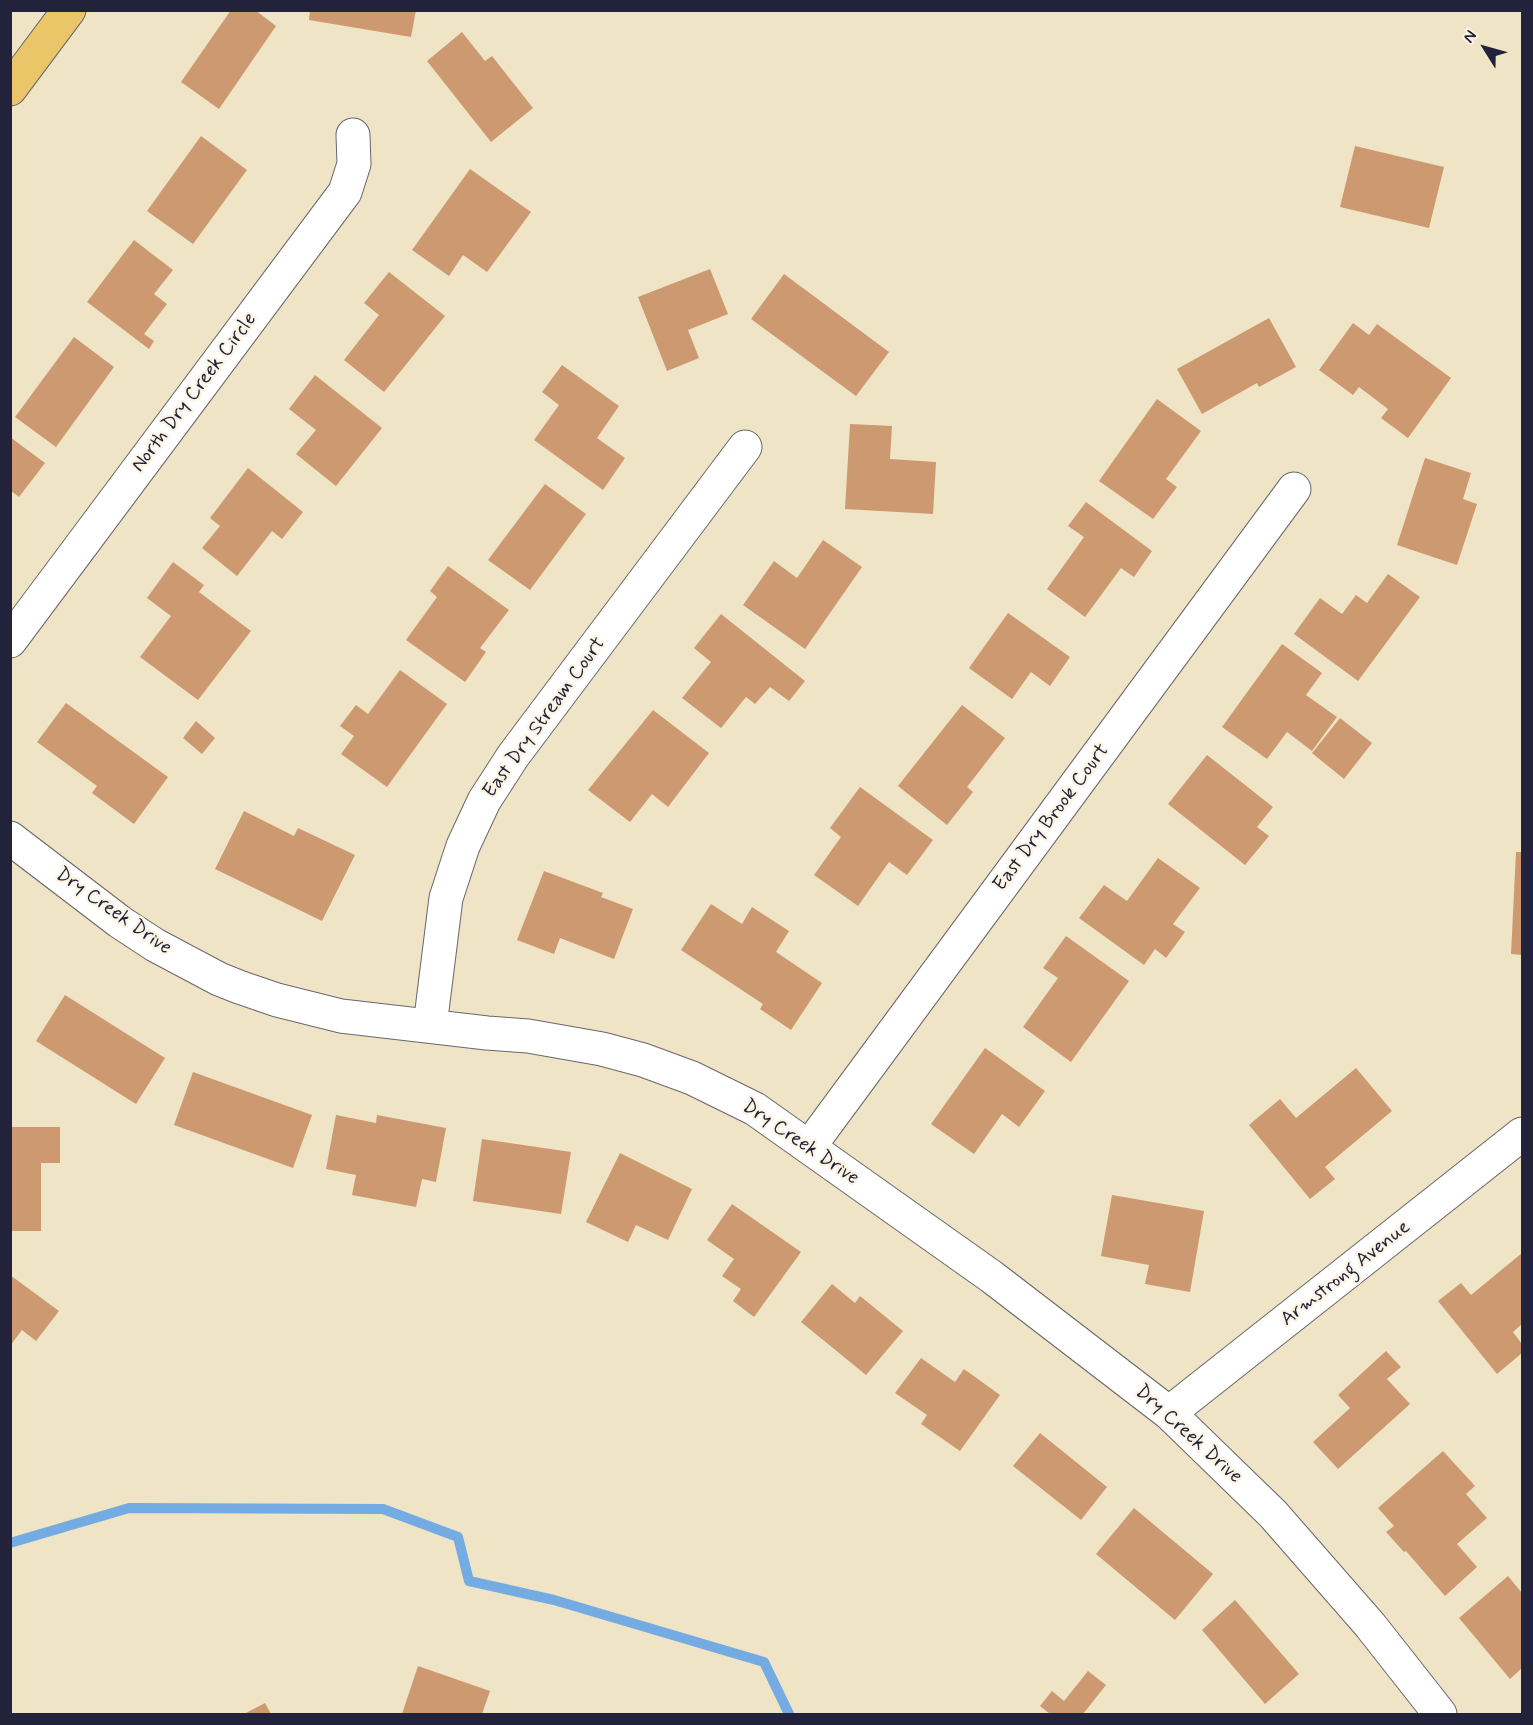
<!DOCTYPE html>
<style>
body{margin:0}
#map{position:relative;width:1533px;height:1725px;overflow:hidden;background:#efe4c5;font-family:Mynerve,sans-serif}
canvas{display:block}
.frame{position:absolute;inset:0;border:12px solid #22223b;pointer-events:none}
.north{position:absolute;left:1455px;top:18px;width:60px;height:60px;-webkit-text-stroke:4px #fcf5e5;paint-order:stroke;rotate:307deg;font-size:16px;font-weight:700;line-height:24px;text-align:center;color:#22223b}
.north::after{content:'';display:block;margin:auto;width:21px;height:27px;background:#22223b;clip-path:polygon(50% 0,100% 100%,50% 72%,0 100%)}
</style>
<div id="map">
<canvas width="1533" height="1725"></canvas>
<div class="frame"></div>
<div class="north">N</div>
</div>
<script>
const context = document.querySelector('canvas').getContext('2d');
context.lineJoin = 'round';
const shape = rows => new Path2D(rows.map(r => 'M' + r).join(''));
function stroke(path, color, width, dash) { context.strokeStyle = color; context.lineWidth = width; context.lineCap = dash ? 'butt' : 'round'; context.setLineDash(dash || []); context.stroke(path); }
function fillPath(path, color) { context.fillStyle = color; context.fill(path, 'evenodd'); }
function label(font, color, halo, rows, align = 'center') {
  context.font = font + ' Mynerve,sans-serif'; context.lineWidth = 5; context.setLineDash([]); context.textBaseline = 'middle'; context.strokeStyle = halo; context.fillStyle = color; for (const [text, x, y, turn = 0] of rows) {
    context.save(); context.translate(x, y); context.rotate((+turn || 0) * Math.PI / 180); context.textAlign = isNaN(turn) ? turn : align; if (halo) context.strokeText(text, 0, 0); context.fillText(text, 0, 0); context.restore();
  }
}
const stream = shape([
 [10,1543,129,1508,383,1509,458,1537,469,1581,554,1600,764,1662,789,1714]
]);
const building = shape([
 [231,10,255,10,276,26,219,109,181,82],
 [310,10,416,10,411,37,309,20],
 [462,32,485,61,492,56,533,108,491,142,427,61],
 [201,136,247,170,193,244,147,211],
 [1355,146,1444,167,1429,228,1340,207],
 [470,169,531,212,487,272,463,255,449,276,412,250],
 [134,240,173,270,154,294,167,304,144,334,154,341,149,349,87,302],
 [710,269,728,314,688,330,699,358,667,371,638,297],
 [389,272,445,316,384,392,344,360,379,315,364,303],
 [784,274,889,352,856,396,751,319],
 [1269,318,1296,367,1259,387,1257,383,1202,414,1177,369],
 [1353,323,1369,335,1377,324,1451,378,1408,438,1381,418,1388,409,1359,387,1353,395,1319,370],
 [74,337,114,367,56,447,15,417],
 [562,365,619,406,597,438,625,458,603,490,534,440,559,405,542,392],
 [315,375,382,428,336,486,296,454,316,430,289,409],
 [1157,399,1201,431,1166,479,1177,487,1153,519,1099,481],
 [850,424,892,426,890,459,936,462,933,514,845,509],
 [10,437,45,463,19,497,10,490],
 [1425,458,1471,473,1463,499,1477,504,1457,565,1397,545],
 [248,468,303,512,282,539,272,531,237,576,202,548,220,526,210,518],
 [545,484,586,514,530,590,488,560],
 [1086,502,1152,551,1134,577,1121,568,1085,617,1047,589,1084,537,1068,526],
 [823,540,862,567,805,649,743,605,774,561,797,578],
 [173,562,204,585,199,592,251,631,198,700,140,657,171,616,147,598],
 [448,566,509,610,480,648,486,652,465,682,406,640,437,597,430,591],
 [1388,574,1420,597,1358,681,1294,634,1320,598,1342,614,1356,595,1367,603],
 [1008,613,1070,657,1050,686,1031,672,1012,699,969,668],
 [721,614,805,681,789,701,770,687,755,704,746,697,721,728,682,698,711,662,694,648],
 [1282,644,1322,673,1306,695,1337,717,1312,751,1287,732,1267,759,1222,727],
 [400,670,447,704,387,787,341,754,354,736,340,726,356,705,368,714],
 [66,703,168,777,134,824,92,793,97,786,37,742],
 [962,705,1005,738,967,787,973,792,947,825,898,786],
 [653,710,709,753,668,807,652,794,630,822,588,790],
 [1340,718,1372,743,1344,779,1312,753],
 [196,721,215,738,202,754,183,738],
 [1207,755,1273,807,1257,827,1269,836,1245,865,1168,804],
 [860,787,933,840,907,875,889,862,858,906,814,875,841,837,830,828],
 [244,811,294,836,298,828,355,855,322,921,215,869],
 [1516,852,1522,852,1522,955,1511,954],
 [1158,858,1200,888,1173,924,1185,932,1166,958,1155,949,1144,965,1079,918,1104,885,1127,901],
 [544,871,603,893,601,897,633,909,614,959,560,938,554,954,517,940],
 [711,904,742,924,752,907,789,931,776,952,822,983,791,1030,760,1009,763,1004,681,950],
 [1066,936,1129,981,1071,1062,1023,1027,1058,978,1043,968],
 [65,995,165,1058,136,1104,36,1041],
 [985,1048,1045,1091,1019,1127,1002,1114,974,1154,931,1124],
 [1356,1068,1392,1111,1325,1167,1335,1179,1310,1199,1249,1125,1280,1099,1296,1118],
 [193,1072,312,1115,293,1168,174,1125],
 [336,1115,376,1123,377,1115,446,1128,436,1182,422,1179,416,1207,352,1195,356,1175,326,1169],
 [10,1127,60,1127,60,1163,41,1163,41,1231,10,1231],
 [482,1139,571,1152,561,1214,473,1201],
 [620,1153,692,1189,668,1240,636,1225,628,1242,586,1222],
 [1112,1195,1204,1211,1190,1292,1145,1284,1149,1265,1101,1256],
 [732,1204,801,1252,754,1317,733,1301,741,1289,722,1276,734,1259,707,1240],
 [1522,1253,1522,1324,1513,1332,1522,1344,1522,1353,1497,1374,1438,1301,1461,1283,1471,1295],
 [10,1275,59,1311,36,1341,22,1330,10,1346],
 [832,1284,855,1303,860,1296,903,1331,866,1375,801,1322],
 [1386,1351,1401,1367,1387,1379,1410,1404,1338,1469,1313,1442,1350,1408,1338,1395],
 [921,1358,955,1382,964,1369,1000,1395,960,1451,921,1424,927,1415,895,1393],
 [1040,1433,1107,1487,1081,1520,1013,1466],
 [1443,1451,1475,1486,1466,1494,1487,1518,1457,1544,1477,1567,1445,1596,1406,1551,1404,1552,1386,1532,1394,1526,1378,1508],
 [1134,1508,1213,1574,1175,1620,1096,1554],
 [1508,1576,1522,1593,1522,1668,1510,1679,1459,1618],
 [1235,1600,1299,1674,1265,1704,1202,1630],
 [418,1666,490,1691,482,1714,402,1714],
 [1088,1671,1106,1685,1083,1714,1050,1714,1040,1706,1052,1691,1064,1701],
 [265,1703,271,1714,244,1714]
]);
const minor = shape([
 [10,641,345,192,354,164,353,135],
 [10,838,120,922,155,945,219,979,239,987,277,1000,341,1016,487,1033,528,1036,602,1049,643,1060,692,1078,755,1109,992,1277,1169,1413,1273,1514,1370,1625,1440,1714],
 [430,1026,446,898,463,846,484,801,513,756,745,447],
 [809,1147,1294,489],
 [1169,1413,1522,1134]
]);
const major = shape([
 [10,89,69,10]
]);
const streetNames = [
 ["North Dry Creek Circle",195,393,-53],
 ["East Dry Stream Court",545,718,-54],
 ["East Dry Brook Court",1052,818,-53],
 ["Dry Creek Drive",113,912,35],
 ["Dry Creek Drive",800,1143,34],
 ["Armstrong Avenue",1346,1274,-38],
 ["Dry Creek Drive",1188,1435,42]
];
stroke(stream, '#74abe3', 10);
fillPath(building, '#cd9971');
stroke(minor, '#6a666b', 35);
stroke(major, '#6a666b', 35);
stroke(minor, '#fff', 33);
stroke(major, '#eac669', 33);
label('20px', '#22223b', '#fcf5e5', streetNames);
</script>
